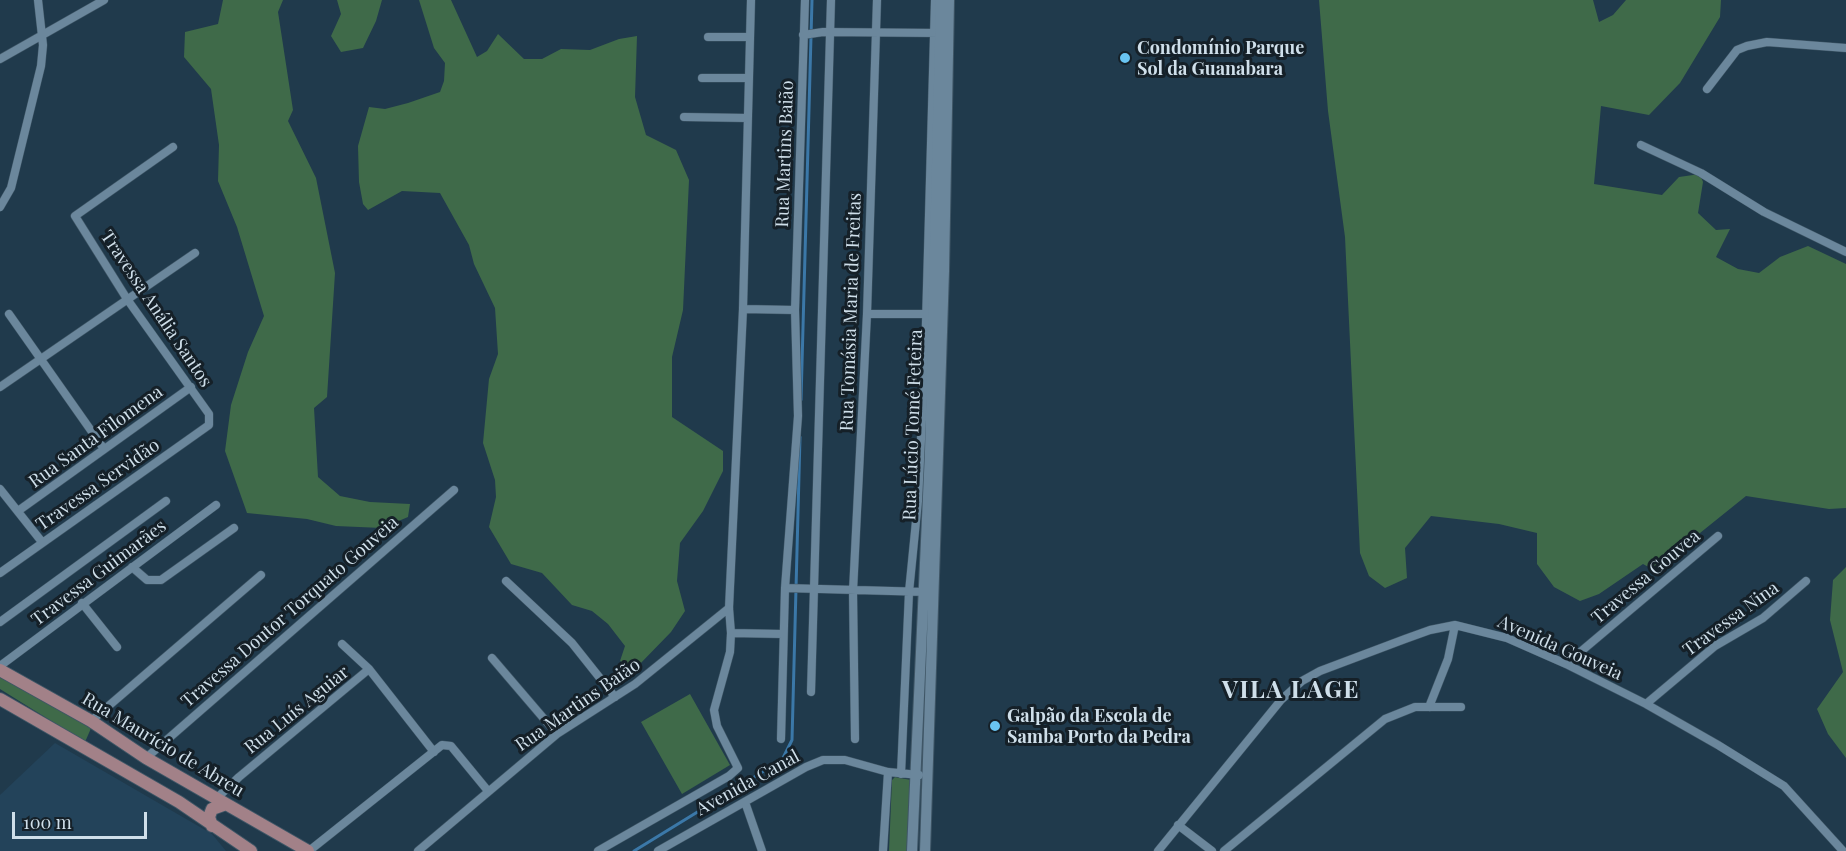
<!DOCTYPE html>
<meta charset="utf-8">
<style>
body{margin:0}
#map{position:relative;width:1846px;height:851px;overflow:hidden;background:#203a4c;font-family:"Playfair Display",serif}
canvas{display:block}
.scale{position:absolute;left:12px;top:812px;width:135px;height:27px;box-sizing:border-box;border:3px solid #cfdfea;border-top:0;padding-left:8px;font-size:18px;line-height:21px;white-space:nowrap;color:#cfdfea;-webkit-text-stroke:4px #152028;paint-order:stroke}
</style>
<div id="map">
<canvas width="1846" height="851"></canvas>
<div class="scale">100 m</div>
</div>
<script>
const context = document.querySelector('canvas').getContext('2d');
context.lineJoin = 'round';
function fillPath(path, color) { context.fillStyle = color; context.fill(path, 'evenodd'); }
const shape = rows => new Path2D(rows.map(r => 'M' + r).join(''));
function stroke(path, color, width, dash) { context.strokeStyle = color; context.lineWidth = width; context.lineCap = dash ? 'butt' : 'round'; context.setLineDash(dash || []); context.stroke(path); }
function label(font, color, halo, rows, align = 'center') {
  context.font = font + ' "Playfair Display",serif'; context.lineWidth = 6; context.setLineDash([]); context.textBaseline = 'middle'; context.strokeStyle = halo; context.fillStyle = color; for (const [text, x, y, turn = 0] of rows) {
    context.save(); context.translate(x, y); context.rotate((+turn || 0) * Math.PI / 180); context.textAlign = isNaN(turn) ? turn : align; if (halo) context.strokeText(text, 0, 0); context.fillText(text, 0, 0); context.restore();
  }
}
const built = shape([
 [55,743,212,834,226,851,0,851,0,795]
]);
const green = shape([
 [223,0,283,0,278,12,293,110,288,121,316,178,335,273,327,397,314,408,318,477,340,496,370,502,410,504,408,517,382,528,336,526,307,519,247,513,225,451,231,405,248,352,264,316,237,227,218,181,219,145,211,89,184,57,185,32,218,24],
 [337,0,382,0,376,21,363,48,341,52,331,36,341,14],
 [419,0,451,0,477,57,487,51,498,34,524,59,542,59,561,49,590,50,619,39,637,36,635,97,646,135,676,150,689,180,683,310,672,357,672,417,723,451,723,471,703,511,680,543,677,581,685,611,671,632,637,667,620,661,625,646,608,624,592,611,572,605,542,573,511,564,489,527,496,497,495,480,483,443,489,379,498,354,495,308,474,264,469,245,440,193,402,191,368,210,363,204,359,182,358,146,369,107,385,109,408,103,440,92,444,81,445,63,434,48],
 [1319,0,1593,0,1599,22,1613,15,1626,0,1721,0,1720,17,1680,83,1649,115,1601,106,1594,184,1662,195,1679,177,1700,174,1703,182,1698,213,1716,230,1730,229,1716,257,1738,269,1759,273,1780,257,1808,246,1846,264,1846,508,1829,509,1746,496,1654,570,1643,564,1599,594,1580,601,1554,587,1537,564,1537,533,1499,524,1431,516,1405,548,1407,578,1385,588,1369,576,1360,553,1345,237,1328,111],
 [1846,567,1846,758,1828,734,1817,709,1843,672,1830,620,1833,580],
 [0,673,92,726,85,742,0,689],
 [690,694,730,765,682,794,641,722],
 [895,777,911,780,908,851,889,851,892,780]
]);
const stream = shape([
 [801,400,812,0],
 [634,851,782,760,792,740,800,437]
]);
const minor = shape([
 [803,35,823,32,939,33],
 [708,37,750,37],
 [0,59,104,0],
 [702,78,748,78],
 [1707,89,1737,50,1747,46,1767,42,1846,48],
 [684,117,748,118],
 [1641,145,1701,173,1764,212,1846,252],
 [0,207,11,188,41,66,43,45,38,0],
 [743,309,795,310],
 [9,314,104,449],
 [867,314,929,314],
 [0,387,195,253],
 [0,489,42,542],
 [18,511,191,387],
 [132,567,147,580,161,580,234,528],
 [0,573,209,425,209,414,127,299,75,216,173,147],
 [506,581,572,643,615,697],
 [785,588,927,592],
 [82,603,117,647],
 [0,622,166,501],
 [731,633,783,634],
 [342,644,369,669,434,752],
 [492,658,557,734],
 [1566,664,1718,536],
 [0,666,216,505],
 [811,692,831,0],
 [1646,704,1715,646,1763,618,1806,581],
 [1429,707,1448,659,1455,625],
 [91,721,261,575],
 [781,739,785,588,798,416,795,310,805,0],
 [855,739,853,591,867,314,877,0],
 [146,758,454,490],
 [901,774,909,592,918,501,925,358,935,0],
 [217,798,239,777,369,669],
 [745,802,762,851],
 [1178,825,1212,851],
 [309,851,442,745,451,746,488,791],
 [418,851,557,734,635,684,729,608],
 [598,851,729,776,738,768,717,726,714,710,730,652,731,633,729,608,743,309,751,0],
 [658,851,806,767,823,760,845,760,888,772,919,775],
 [883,851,888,772],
 [1158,851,1281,700,1302,681,1320,671,1405,639,1430,630,1455,625,1507,638,1566,664,1646,704,1718,745,1784,786,1843,851],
 [1224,851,1385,719,1415,707,1461,707]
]);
const secondary = shape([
 [912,851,930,452,941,0],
 [925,851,944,271,949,0]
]);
const primary = shape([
 [0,670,91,721,146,758,308,851],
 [0,699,179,802,251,851],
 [212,826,209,817,212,809,226,804]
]);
const markers = [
 [1125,58,6,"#69c4f1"],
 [995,726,6,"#69c4f1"]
];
const poiNames = [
 ["Condomínio Parque",1137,48],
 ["Sol da Guanabara",1137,69],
 ["Galpão da Escola de",1007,716],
 ["Samba Porto da Pedra",1007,737]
];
const streetNames = [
 ["Rua Martins Baião",785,154,-88],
 ["Travessa Anália Santos",156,309,56],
 ["Rua Tomásia Maria de Freitas",851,312,-88],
 ["Rua Lúcio Tomé Feteira",913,425,-88],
 ["Rua Santa Filomena",96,437,-36],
 ["Travessa Servidão",98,485,-35],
 ["Travessa Guimarães",99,573,-37],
 ["Travessa Gouvea",1646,577,-40],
 ["Travessa Doutor Torquato Gouveia",290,612,-41],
 ["Travessa Nina",1731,619,-36],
 ["Avenida Gouveia",1560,648,24],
 ["Rua Martins Baião",578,705,-35],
 ["Rua Luís Aguiar",297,710,-39],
 ["Rua Maurício de Abreu",163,745,31],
 ["Avenida Canal",748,783,-29]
];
const districtNames = [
 ["VILA LAGE",1291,691]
];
fillPath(built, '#23435a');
fillPath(green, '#3f6a49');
stroke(stream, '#3b78a8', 3);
stroke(minor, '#3f5666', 9);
stroke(secondary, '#3f5666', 12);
stroke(primary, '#3f5666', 14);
stroke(minor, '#6b879c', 8);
stroke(secondary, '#6b879c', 10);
stroke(primary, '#a28188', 12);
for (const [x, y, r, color] of markers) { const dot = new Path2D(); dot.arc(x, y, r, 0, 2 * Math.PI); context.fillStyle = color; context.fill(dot); stroke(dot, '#152028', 2); }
label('bold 18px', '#cfdfea', '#152028', poiNames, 'left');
label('18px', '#cfdfea', '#152028', streetNames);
context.letterSpacing = '1.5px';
label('bold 24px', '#cfdfea', '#152028', districtNames);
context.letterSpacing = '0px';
</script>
